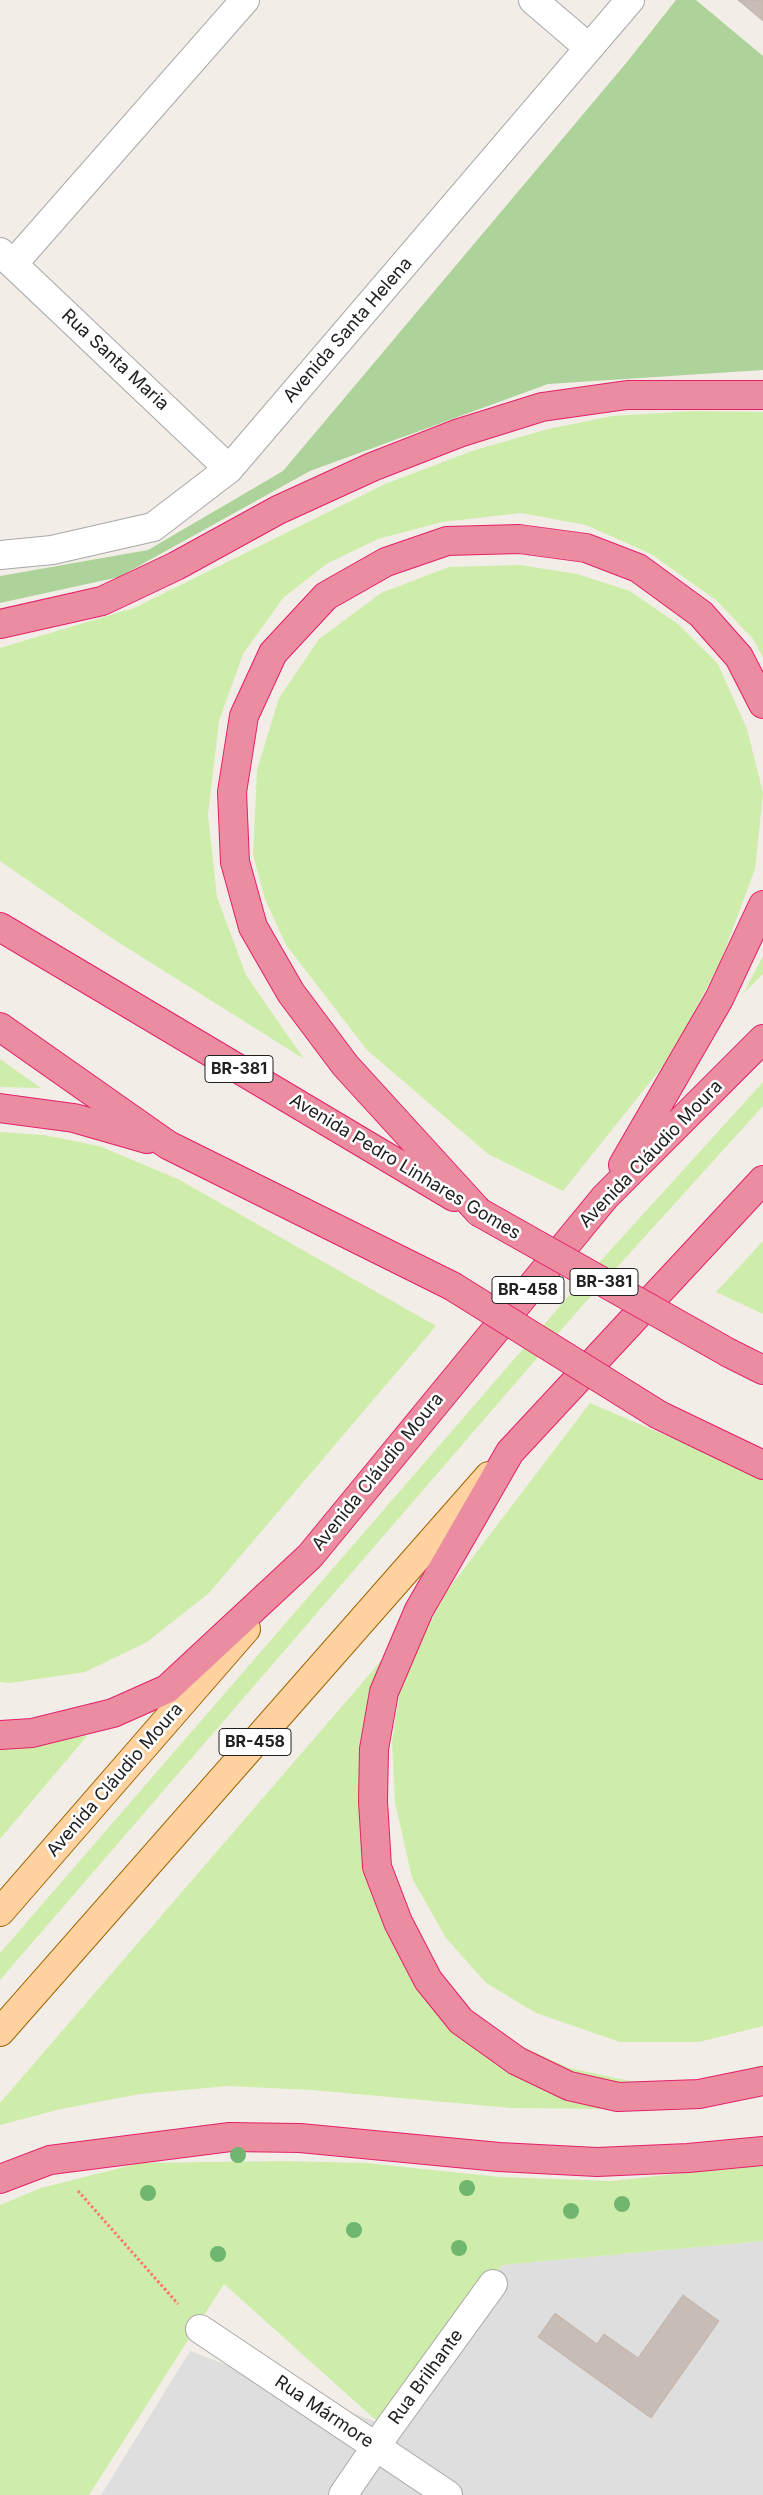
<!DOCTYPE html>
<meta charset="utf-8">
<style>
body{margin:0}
canvas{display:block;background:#f2eee7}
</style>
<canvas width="763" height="2495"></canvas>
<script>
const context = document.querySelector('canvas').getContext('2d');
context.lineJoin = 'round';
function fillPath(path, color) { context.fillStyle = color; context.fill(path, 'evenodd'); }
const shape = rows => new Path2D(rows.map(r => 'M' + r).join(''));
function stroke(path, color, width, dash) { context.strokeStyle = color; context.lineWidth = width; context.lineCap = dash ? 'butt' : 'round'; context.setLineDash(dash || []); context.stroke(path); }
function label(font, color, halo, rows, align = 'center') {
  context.font = font + ' Inter,sans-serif'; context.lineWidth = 5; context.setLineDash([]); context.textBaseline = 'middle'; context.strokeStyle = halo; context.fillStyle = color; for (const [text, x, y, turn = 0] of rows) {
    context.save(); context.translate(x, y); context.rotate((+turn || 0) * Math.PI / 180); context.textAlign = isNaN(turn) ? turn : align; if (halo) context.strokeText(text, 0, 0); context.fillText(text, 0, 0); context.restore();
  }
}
const residential = shape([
 [763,2241,763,2495,101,2495,190,2351,379,2423,502,2265]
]);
const grass = shape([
 [695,411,763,412,763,658,753,639,716,600,651,554,586,525,521,513,442,522,378,539,328,563,283,598,243,654,219,721,208,815,217,897,246,975,304,1059,110,937,0,861,0,648,134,608,385,484,472,451,548,429,612,416],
 [520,565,577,574,630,591,679,625,718,664,747,729,763,793,755,869,720,963,670,1057,563,1191,488,1154,367,1050,286,945,265,899,253,855,257,770,279,698,319,639,381,593,449,567],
 [763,956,763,974,743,994],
 [0,1059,41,1088,0,1087],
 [763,1082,763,1106,582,1306,0,1980,0,1953,567,1298],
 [0,1132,44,1135,99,1146,178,1179,436,1326,209,1593,147,1642,85,1672,10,1683,0,1682],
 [763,1241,763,1314,716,1292],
 [590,1403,751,1472,763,1480,763,2026,699,2042,620,2042,536,2013,486,1983,446,1938,412,1878,395,1802,392,1741,402,1676,447,1591],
 [387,1654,361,1747,399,1926,473,2015,515,2043,569,2068,630,2081,698,2081,763,2065,763,2094,610,2109,511,2108,312,2090,228,2086,140,2094,61,2109,0,2125,0,2103],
 [87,1736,0,1839,0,1743,14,1744],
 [282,2161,366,2163,500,2177,612,2181,763,2164,763,2241,502,2265,379,2423,224,2284,89,2495,0,2495,0,2205,41,2188,140,2163]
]);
const forest = shape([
 [676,0,696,0,763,56,763,370,548,384,310,471,119,577,0,603,0,576,148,550,283,471,627,62]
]);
const building = shape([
 [738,0,763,0,763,21,738,0],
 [683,2295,719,2321,651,2418,538,2337,555,2313,597,2344,604,2334,638,2358,683,2295]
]);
const path = shape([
 [78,2191,178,2304]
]);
const minor = shape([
 [533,0,589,48],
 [0,252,229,469],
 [13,264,245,0],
 [0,555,52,550,153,527,229,469,630,0],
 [200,2329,448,2495],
 [343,2495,388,2429,493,2284]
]);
const major = shape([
 [0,1912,246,1629],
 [0,2032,489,1476]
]);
const highway = shape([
 [0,624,102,601,176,566,278,510,372,467,459,433,542,407,627,395,763,395],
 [0,927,454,1197],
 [0,1027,168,1145,452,1286],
 [0,1108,74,1118,147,1139],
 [623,1165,719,999,763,905],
 [763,1180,510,1452,419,1610,384,1692,374,1749,373,1801,377,1867,398,1922,428,1980,461,2021,517,2061,569,2086,618,2097,699,2094,763,2081],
 [479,1212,345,1065,291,993,253,927,235,862,232,792,244,716,273,653,326,596,386,562,447,541,519,539,586,548,638,568,701,614,739,657,763,704],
 [729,1353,763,1370],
 [659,1415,763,1465],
 [0,1735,32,1733,113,1713,167,1689,310,1556,605,1197,763,1039],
 [0,2179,50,2160,230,2137,300,2138,499,2157,597,2162,688,2158,763,2151]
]);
const highwayBridge = shape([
 [479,1212,729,1353],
 [452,1286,659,1415]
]);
const trees = [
 [238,2155],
 [467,2188],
 [148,2193],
 [622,2204],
 [571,2211],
 [354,2230],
 [459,2248],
 [218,2254]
];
const shields = [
 [239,1069,68],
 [604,1282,68],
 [528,1290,72],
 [255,1742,72]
];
const shieldNames = [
 ["BR-381",239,1069],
 ["BR-381",604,1282],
 ["BR-458",528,1290],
 ["BR-458",255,1742]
];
const streetNames = [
 ["Avenida Santa Helena",348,330,-49],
 ["Rua Santa Maria",115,360,43],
 ["Avenida Cláudio Moura",651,1154,-46],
 ["Avenida Pedro Linhares Gomes",405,1167,31],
 ["Avenida Cláudio Moura",378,1472,-51],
 ["Avenida Cláudio Moura",115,1780,-49],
 ["Rua Brilhante",426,2377,-54],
 ["Rua Mármore",324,2412,34]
];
fillPath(residential, '#dfdede');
fillPath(grass, '#ceedab');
fillPath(forest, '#add39a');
fillPath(building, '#c7bdb6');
stroke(building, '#c4b4a9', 1);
stroke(minor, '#a8a8a8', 30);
stroke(major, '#9e6400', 30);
stroke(highway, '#e42069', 30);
stroke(path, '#ff756b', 3, [2.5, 2.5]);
stroke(minor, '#fff', 28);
stroke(major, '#ffd29f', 28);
stroke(highway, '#ec8ca1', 28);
stroke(highwayBridge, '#e42069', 30, []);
stroke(highwayBridge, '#ec8ca1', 28);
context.fillStyle = '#70b66f';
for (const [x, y] of trees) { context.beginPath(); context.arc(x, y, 8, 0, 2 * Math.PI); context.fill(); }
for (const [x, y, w] of shields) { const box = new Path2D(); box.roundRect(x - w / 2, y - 13.5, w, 27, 4); context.fillStyle = '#fff'; context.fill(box); stroke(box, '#212121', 1); }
label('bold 16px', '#212121', null, shieldNames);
label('18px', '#212121', '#fff', streetNames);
</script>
